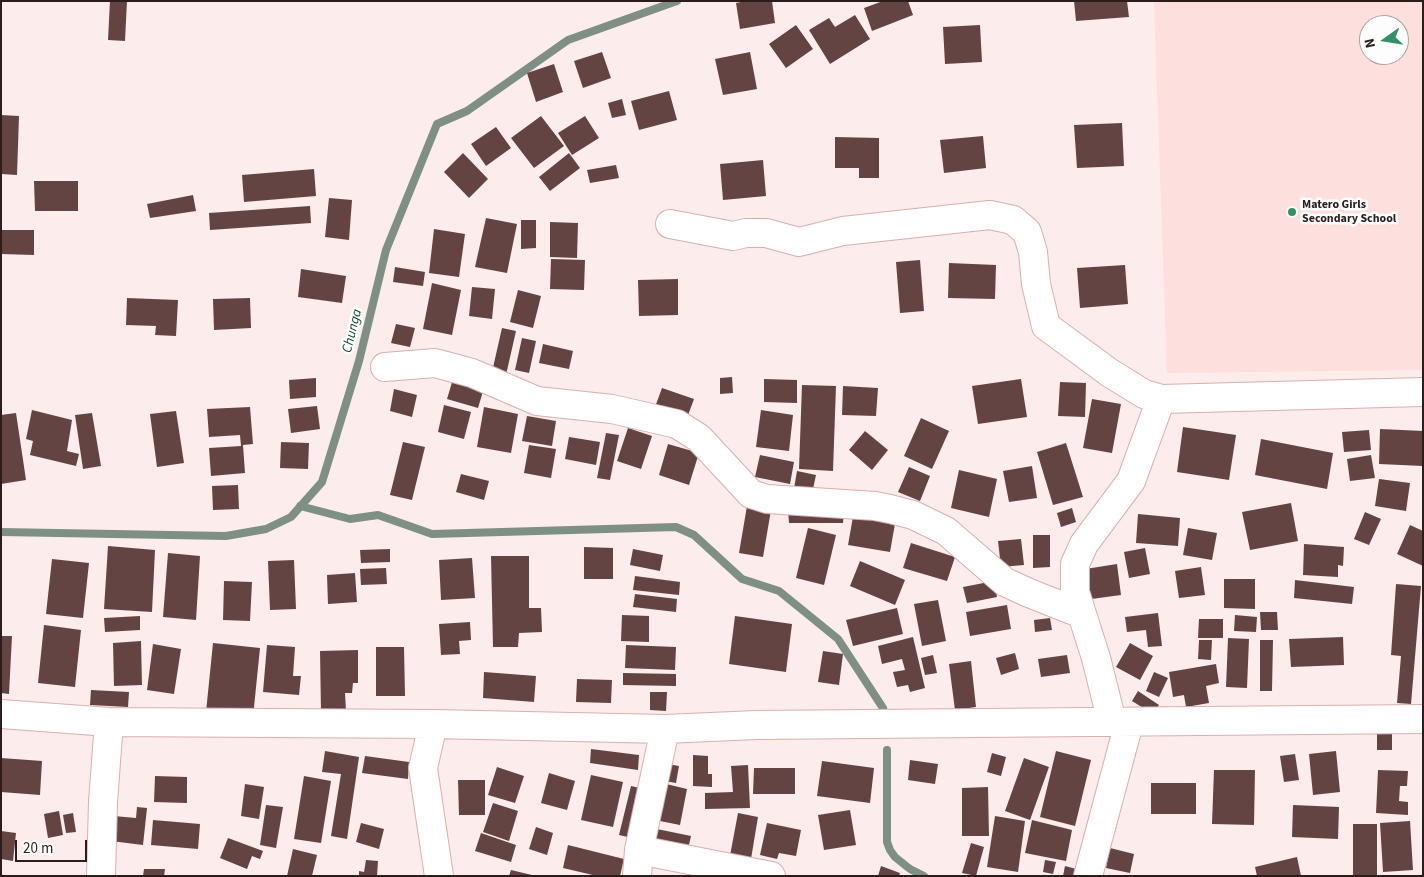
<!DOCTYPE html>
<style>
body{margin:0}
#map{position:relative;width:1424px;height:877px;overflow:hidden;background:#fceceb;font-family:"Source Sans 3",sans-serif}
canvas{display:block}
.frame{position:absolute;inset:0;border:2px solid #2b1d1c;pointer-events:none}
.north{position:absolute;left:1359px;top:15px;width:50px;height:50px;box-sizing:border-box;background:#fdfdfd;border:1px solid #a9a3a3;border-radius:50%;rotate:257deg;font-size:14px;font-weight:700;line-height:20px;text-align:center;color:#2b1d1c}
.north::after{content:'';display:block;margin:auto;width:18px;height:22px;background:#339169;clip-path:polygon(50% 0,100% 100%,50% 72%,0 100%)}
.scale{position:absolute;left:15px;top:840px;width:72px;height:22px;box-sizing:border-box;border:2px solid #2b1d1c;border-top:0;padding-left:6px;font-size:15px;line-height:18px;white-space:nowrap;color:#2b1d1c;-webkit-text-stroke:4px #fdfdfd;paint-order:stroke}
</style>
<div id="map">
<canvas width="1424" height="877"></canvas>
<div class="frame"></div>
<div class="north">N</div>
<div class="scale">20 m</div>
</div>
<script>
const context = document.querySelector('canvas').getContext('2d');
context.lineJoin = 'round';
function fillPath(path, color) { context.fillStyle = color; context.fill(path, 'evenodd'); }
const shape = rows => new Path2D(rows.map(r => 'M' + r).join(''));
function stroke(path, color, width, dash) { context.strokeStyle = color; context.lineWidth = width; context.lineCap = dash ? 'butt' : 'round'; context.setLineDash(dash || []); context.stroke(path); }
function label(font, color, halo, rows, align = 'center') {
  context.font = font + ' "Source Sans 3",sans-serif'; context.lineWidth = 5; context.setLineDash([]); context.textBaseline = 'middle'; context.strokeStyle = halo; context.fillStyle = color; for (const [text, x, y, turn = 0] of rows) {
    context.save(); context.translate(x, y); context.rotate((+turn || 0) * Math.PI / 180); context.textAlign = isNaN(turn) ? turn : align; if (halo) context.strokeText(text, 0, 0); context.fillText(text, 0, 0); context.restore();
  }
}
const built = shape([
 [1154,1,1423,1,1423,370,1167,373],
 [1369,25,1399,25,1399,55,1369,55]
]);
const stream = shape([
 [300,506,350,519,378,515,432,534,676,527,694,535,742,579,779,591,838,639,883,708],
 [1,532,226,536,266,529,291,517,322,482,359,361,386,250,437,124,467,111,568,40,677,1],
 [887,750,887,842,890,850,895,857,910,869,924,876]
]);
const building = shape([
 [110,1,127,1,125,41,108,40],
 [746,1,772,1,775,23,740,29,736,3],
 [883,1,908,1,913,15,872,31,864,8],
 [1074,1,1127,1,1129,17,1076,21],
 [855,15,870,39,830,64,809,30,829,18,835,27],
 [796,25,813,49,786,68,769,44],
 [980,25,982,62,945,64,943,27],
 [602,52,611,78,583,88,574,61],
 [750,52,757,89,723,95,715,59],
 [554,64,563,92,536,102,527,73],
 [669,91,677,120,639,130,631,101],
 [622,99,626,115,612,118,608,103],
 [1,115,19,116,17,175,1,174],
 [541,116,564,146,534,168,511,138],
 [585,116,599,138,572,155,558,133],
 [1122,123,1124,166,1077,168,1074,125],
 [496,127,511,148,486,166,471,144],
 [983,136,986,168,944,173,940,140],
 [835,137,879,138,879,178,859,178,859,168,835,168],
 [463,153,488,179,469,198,444,172],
 [569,153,580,168,550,191,539,177],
 [763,160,766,196,723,200,720,164],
 [616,165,619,178,590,183,587,170],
 [314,169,316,196,244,202,242,175],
 [34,181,78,181,78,211,35,211],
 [193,195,196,211,150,218,147,204],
 [329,198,352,200,349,240,325,237],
 [310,206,311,223,210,230,209,213],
 [486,218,517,224,507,273,475,267],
 [521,220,536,220,536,248,521,249],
 [550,222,578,223,577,258,550,257],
 [434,229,465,234,459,277,429,273],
 [1,230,34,230,34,255,1,254],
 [551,259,585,260,584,290,550,289],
 [920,260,924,311,900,313,896,262],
 [949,263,996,265,995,299,948,298],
 [1125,265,1128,304,1080,308,1077,268],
 [395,267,425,272,423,286,393,282],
 [301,269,346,276,342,303,298,297],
 [678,279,678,315,639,316,638,280],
 [432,283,461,290,452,335,423,329],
 [472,287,495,289,492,319,469,316],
 [518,290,541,296,533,328,510,322],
 [127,298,178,300,176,336,155,335,156,326,126,325],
 [250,298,251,328,214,330,213,299],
 [396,324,415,328,410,347,391,343],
 [502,328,516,331,506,375,492,372],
 [522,338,536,341,529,373,515,370],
 [543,344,573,351,569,369,539,363],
 [732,377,733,393,720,394,720,378],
 [316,378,316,397,290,399,289,380],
 [453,379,484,388,478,408,447,399],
 [764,379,797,380,797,403,764,402],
 [1021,379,1027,417,978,424,972,386],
 [1060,382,1086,383,1085,417,1058,416],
 [802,385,836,386,833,471,799,469],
 [843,386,878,388,876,416,842,415],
 [662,388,694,399,687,418,655,407],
 [394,389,417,395,412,417,390,411],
 [1092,399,1121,404,1112,453,1083,448],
 [444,405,471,412,464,439,438,432],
 [317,406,320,429,291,433,288,409],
 [250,407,253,444,243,445,245,473,211,476,209,448,241,446,240,435,209,437,207,409],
 [484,407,518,414,511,453,477,447],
 [32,410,72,420,67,451,79,454,76,466,30,455,33,441,26,439],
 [761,410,793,415,789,451,756,447],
 [176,411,184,463,157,467,150,414],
 [16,413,26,480,1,484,1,415],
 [92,413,101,466,83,469,75,415],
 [527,416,556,421,552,446,522,441],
 [921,418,949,431,932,469,904,456],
 [1183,427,1236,435,1229,480,1177,472],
 [628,428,652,436,641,469,617,461],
 [1380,429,1423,431,1423,466,1379,464],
 [1369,430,1371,450,1344,452,1342,432],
 [865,431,888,450,872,470,849,450],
 [606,433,619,435,610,480,597,478],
 [569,437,600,442,596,465,565,459],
 [1261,439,1333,453,1327,489,1255,475],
 [281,442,309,443,308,469,280,468],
 [403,442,425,447,412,500,390,495],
 [1066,443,1083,497,1053,505,1037,452],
 [668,444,699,453,689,485,659,475],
 [529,445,556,449,551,478,524,473],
 [760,455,794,462,790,484,755,477],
 [1371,455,1375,478,1350,481,1347,459],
 [1032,466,1037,498,1009,502,1003,471],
 [909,467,930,476,920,501,898,492],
 [959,470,997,479,989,517,951,508],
 [797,471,816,475,811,498,793,494],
 [461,474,489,481,484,500,456,492],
 [1379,479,1410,483,1406,511,1375,506],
 [238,485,239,509,213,510,212,486],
 [1291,503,1298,541,1250,550,1242,512],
 [747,506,771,510,763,557,739,553],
 [1072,508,1076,522,1061,527,1057,513],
 [788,510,844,510,843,523,789,523],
 [854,511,896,518,890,552,848,545],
 [1365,512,1381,519,1369,545,1354,539],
 [1138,514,1180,518,1178,546,1136,543],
 [1410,525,1423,531,1423,566,1397,554],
 [808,528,836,535,824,585,796,578],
 [1188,528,1217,533,1212,560,1183,555],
 [1033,535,1050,535,1050,567,1033,568],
 [1021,539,1024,565,1001,567,998,541],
 [911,543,955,557,947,581,903,568],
 [1304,544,1344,547,1343,566,1338,565,1338,577,1303,575],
 [108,546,155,550,152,612,104,609],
 [584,547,613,548,613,579,584,579],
 [1145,548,1150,574,1129,578,1124,552],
 [390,549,390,562,361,563,360,550],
 [633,549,663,555,660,571,630,565],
 [168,553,200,556,196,620,163,617],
 [491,556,529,556,529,608,541,608,542,632,519,633,518,647,493,647],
 [472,558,475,598,441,600,439,560],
 [52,559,89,563,83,618,46,614],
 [294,560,296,609,270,610,268,561],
 [860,561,905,580,895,605,850,586],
 [1117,564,1121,595,1084,600,1079,570],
 [1201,567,1205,595,1179,598,1175,571],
 [386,568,387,584,361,585,360,569],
 [355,573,357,602,328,604,327,575],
 [635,576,680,582,679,595,633,590],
 [1224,579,1255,579,1255,609,1224,608],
 [1295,580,1354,587,1352,604,1294,598],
 [224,581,252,582,250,621,223,620],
 [994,581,997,597,967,603,963,587],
 [1396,584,1421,586,1411,704,1397,703,1401,656,1391,655],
 [635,594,677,599,676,612,633,607],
 [938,600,946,641,922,646,914,604],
 [1007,605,1011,629,970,636,966,612],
 [897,608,903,634,853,646,846,620],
 [1260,612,1277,612,1278,630,1261,630],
 [1158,613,1162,646,1148,647,1146,630,1127,632,1125,617],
 [622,615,649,616,649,642,621,641],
 [1235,615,1257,617,1256,632,1234,631],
 [140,616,140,630,105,632,104,618],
 [735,616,792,624,786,672,729,664],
 [1050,618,1052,630,1035,632,1034,620],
 [1199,619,1223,619,1223,638,1198,638],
 [470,622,471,640,459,641,460,654,441,655,439,624],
 [44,625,81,630,75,687,38,683],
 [1,636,12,636,9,694,1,693],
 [913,637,925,688,910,692,908,685,897,687,893,672,905,670,902,659,882,664,878,646],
 [1343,637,1344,665,1291,667,1289,639],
 [1228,638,1249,639,1247,688,1226,687],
 [1199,640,1212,640,1211,660,1198,659],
 [1260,640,1273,640,1272,691,1260,691],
 [141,641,142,685,114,686,113,643],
 [213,643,260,648,253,717,206,712],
 [1130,643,1153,656,1140,680,1116,667],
 [153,644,181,649,174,694,147,690],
 [267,645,295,647,293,676,301,676,299,695,263,692],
 [626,645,676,647,675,670,625,668],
 [376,647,404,647,405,696,376,696],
 [358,650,358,683,353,683,352,693,345,693,346,711,321,712,320,651],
 [823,651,843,654,839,685,818,682],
 [1015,653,1019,669,1001,675,996,658],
 [933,655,937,673,925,675,921,658],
 [1067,655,1070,673,1041,677,1038,659],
 [971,661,976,707,955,710,949,664],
 [1216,664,1219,683,1206,686,1209,703,1186,707,1184,695,1173,697,1169,672],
 [484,672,536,676,534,702,483,698],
 [1154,672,1168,678,1159,697,1146,691],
 [623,673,676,674,676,686,623,685],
 [577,679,612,680,611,703,576,702],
 [91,690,129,692,128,707,90,705],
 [1138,691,1159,705,1153,714,1132,701],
 [650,692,667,692,666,711,650,710],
 [1377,734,1392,734,1392,750,1377,750],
 [591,749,639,755,638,770,590,763],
 [325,751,359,757,347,839,331,836,341,774,322,772],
 [1056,751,1091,760,1075,826,1040,817],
 [1336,751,1340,792,1313,795,1309,754],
 [992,753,1006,757,1001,776,987,772],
 [1295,754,1299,780,1284,782,1280,756],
 [693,755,708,756,708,774,712,774,712,787,693,786],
 [365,756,409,762,408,779,362,773],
 [1,758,42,761,40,795,1,792],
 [1024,758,1049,767,1030,820,1005,811],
 [910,760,938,764,935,784,908,780],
 [822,761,874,768,870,803,817,796],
 [662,763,679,766,676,783,659,780],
 [748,765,750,808,705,809,705,793,733,792,731,766],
 [497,767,524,776,515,803,488,795],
 [754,768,795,768,795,794,753,794],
 [1214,770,1255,770,1254,825,1212,824],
 [1378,770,1408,771,1407,786,1400,786,1399,801,1408,802,1408,815,1376,813],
 [549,773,575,781,567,810,541,803],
 [591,775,623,782,613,827,581,820],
 [155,776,187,777,187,803,154,802],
 [304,776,331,781,321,843,294,839],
 [458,780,485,780,485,815,459,815],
 [662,783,687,789,680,825,655,820],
 [1151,783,1196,783,1196,814,1151,814],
 [245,784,264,787,259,819,241,816],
 [631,786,644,789,632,838,619,835],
 [988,787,989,836,962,836,962,788],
 [493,803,518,811,509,841,483,832],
 [266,805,283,807,276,848,260,845],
 [1293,805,1339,807,1338,839,1292,837],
 [137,807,147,808,143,845,111,841,114,816,136,818],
 [850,810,856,845,824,850,818,815],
 [59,811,63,835,48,838,44,814],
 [73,813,76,832,66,833,63,815],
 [738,813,758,817,750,865,729,861],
 [995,816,1025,821,1018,872,987,867],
 [153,820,200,824,198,849,151,845],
 [1032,820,1072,830,1066,861,1025,853],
 [1410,821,1413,870,1383,872,1380,823],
 [361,823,384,829,379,849,356,842],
 [767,823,801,830,796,856,779,853,777,859,760,855],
 [1353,824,1377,824,1377,876,1353,876],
 [536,827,553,833,547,855,529,849],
 [652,828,691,836,686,858,647,850],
 [1,831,16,833,13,861,1,859],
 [481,833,516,845,511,862,475,851],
 [228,838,263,851,260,859,252,856,247,869,220,858],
 [971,843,984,847,976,876,962,873],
 [568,845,624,859,620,876,597,876,563,868],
 [1110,848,1134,854,1130,873,1106,868],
 [293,849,317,855,312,876,287,876],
 [1297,857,1301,876,1257,876,1255,867],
 [366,860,378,861,377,876,359,876,359,871,364,872],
 [1045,860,1056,862,1053,874,1043,872],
 [881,866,900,873,899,876,878,876],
 [1065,866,1080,870,1079,876,1063,876],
 [144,869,165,869,164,876,143,876],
 [511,870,532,875,532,876,509,876]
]);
const minor = shape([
 [670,224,733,236,746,233,766,233,799,242,843,231,990,215,1013,220,1027,232,1033,252,1036,284,1046,326,1110,373,1144,394,1161,399,1423,392],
 [385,367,435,363,472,373,537,401,612,409,677,424,699,438,751,494,767,499,875,506,890,509,913,515,946,531,1005,582,1029,593,1082,614],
 [1,714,109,722,433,724,665,729,756,725,1423,719],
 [1112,722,1096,658,1075,592,1075,564,1084,544,1131,481,1161,399],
 [433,724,423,768,439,876],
 [639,850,771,876],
 [101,876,103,802,109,722],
 [637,876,639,850,665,729],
 [1088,876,1129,723]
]);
const markers = [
 [1292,212,5,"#339169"]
];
const poiNames = [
 ["Matero Girls",1302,205],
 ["Secondary School",1302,219]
];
const waterNames = [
 ["Chunga",353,331,-76]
];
fillPath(built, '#fddfdd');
stroke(stream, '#7e9084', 8);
fillPath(building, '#634443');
stroke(minor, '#d7b0ae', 30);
stroke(minor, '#fff', 28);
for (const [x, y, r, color] of markers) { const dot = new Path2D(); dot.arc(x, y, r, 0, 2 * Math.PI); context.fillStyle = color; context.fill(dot); stroke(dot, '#fdfdfd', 2); }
label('bold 12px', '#2b1d1c', '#fdfdfd', poiNames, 'left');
label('italic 14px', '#0d4a32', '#fdfdfd', waterNames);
</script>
